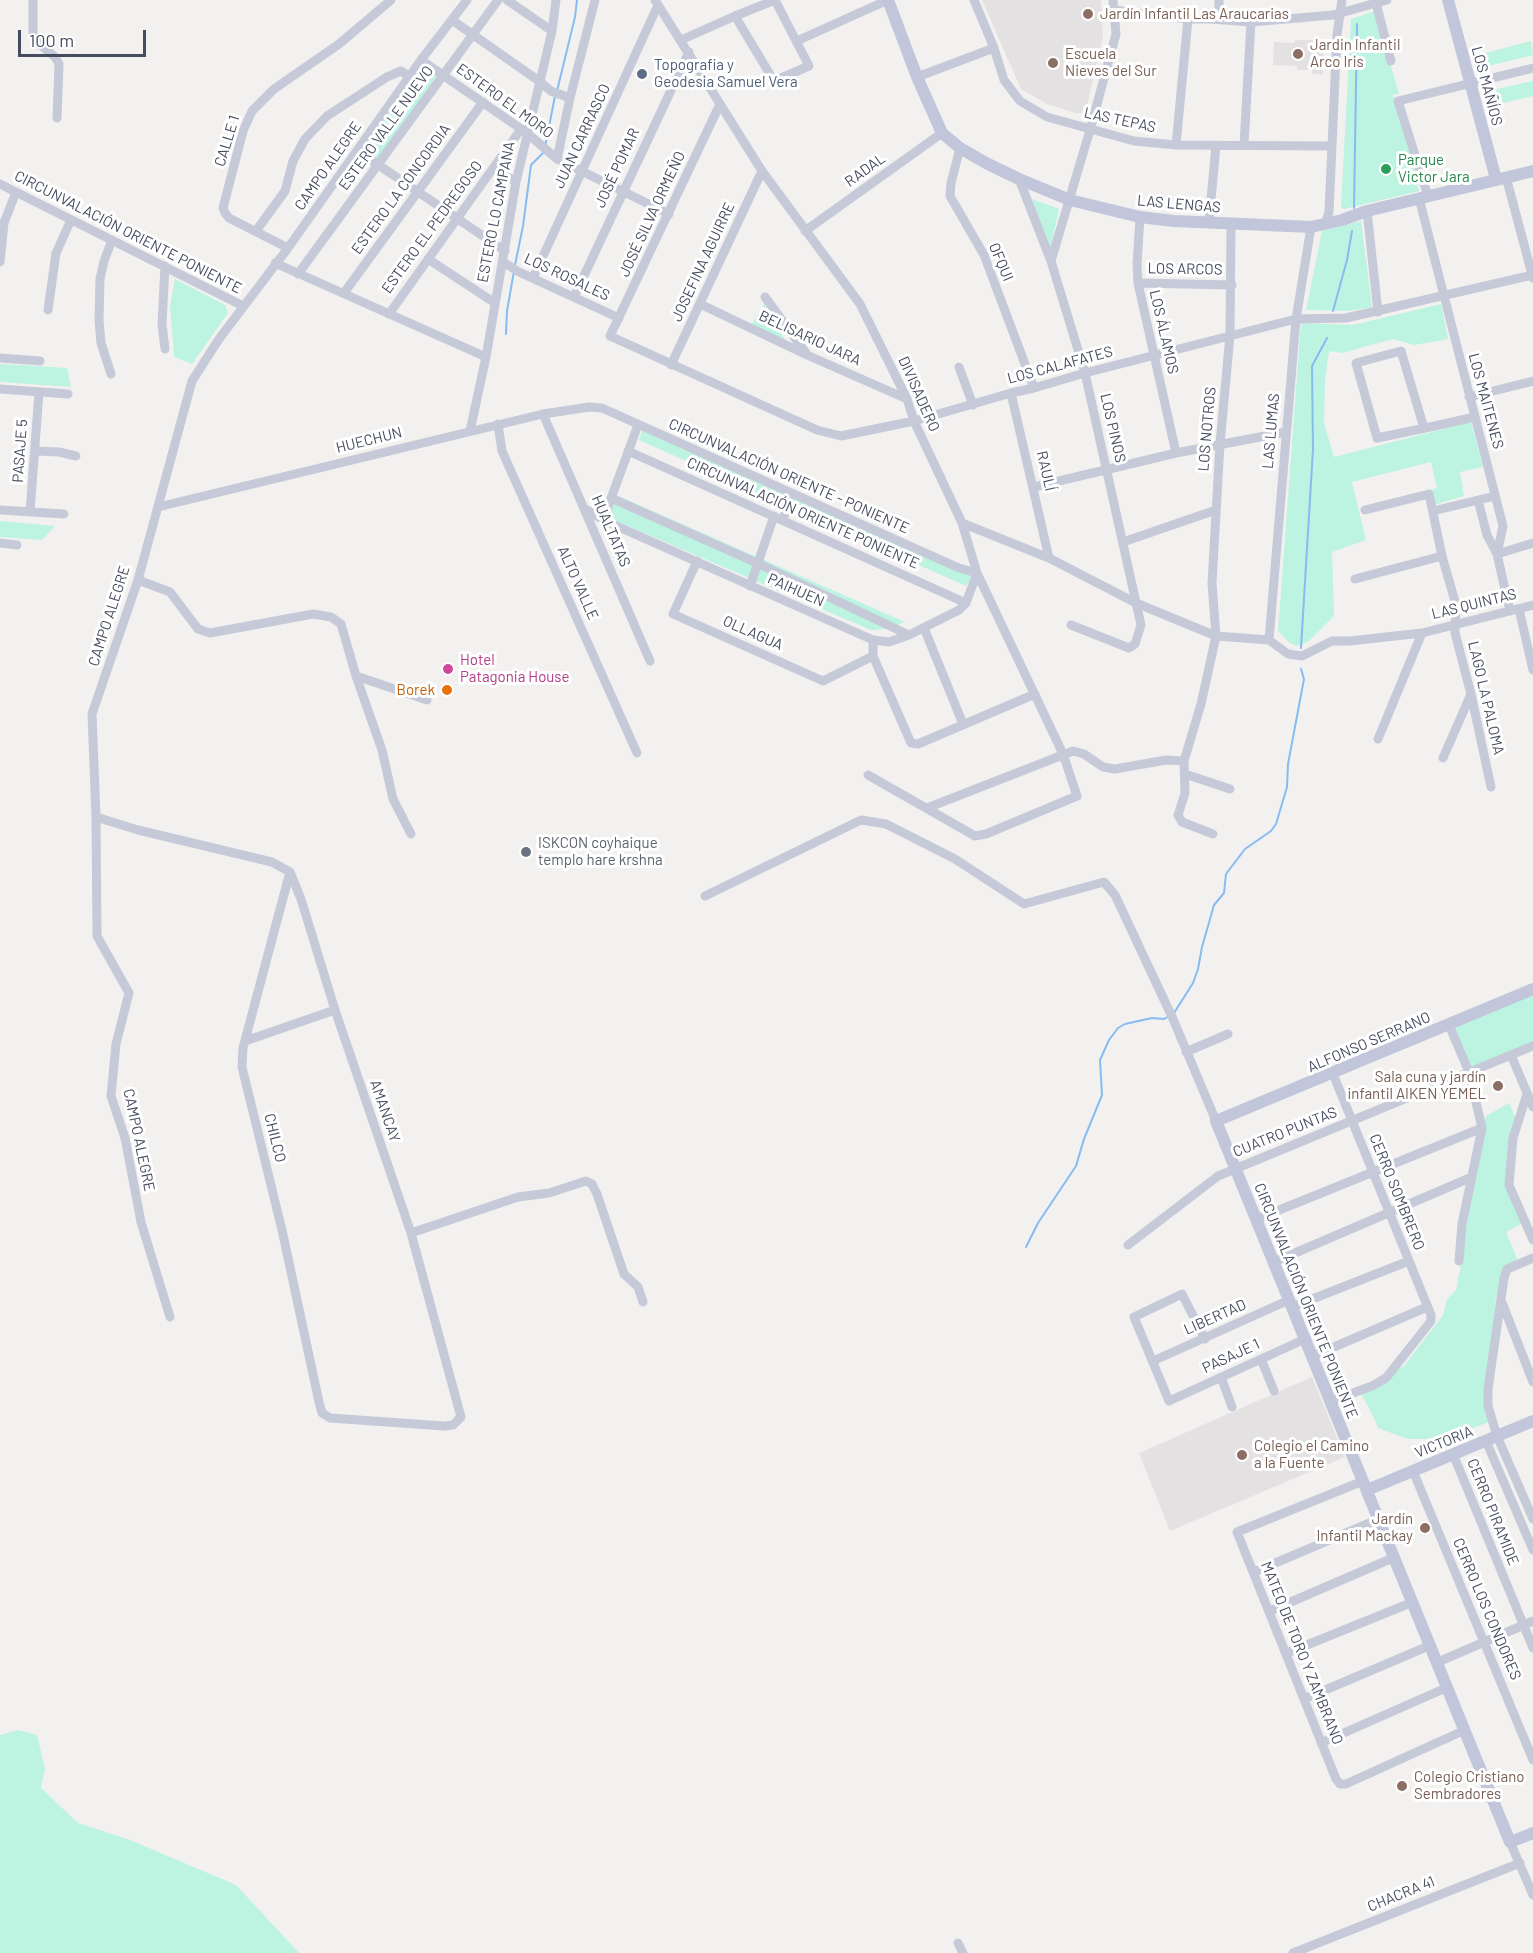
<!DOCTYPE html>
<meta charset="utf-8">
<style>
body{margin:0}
#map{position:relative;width:1533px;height:1953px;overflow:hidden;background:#f3f1f0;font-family:Barlow,sans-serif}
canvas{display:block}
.scale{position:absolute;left:18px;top:30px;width:128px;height:27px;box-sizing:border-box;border:3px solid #464c5f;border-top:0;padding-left:8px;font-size:18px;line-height:21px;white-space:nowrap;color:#464c5f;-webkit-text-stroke:4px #fff;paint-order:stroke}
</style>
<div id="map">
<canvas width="1533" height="1953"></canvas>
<div class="scale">100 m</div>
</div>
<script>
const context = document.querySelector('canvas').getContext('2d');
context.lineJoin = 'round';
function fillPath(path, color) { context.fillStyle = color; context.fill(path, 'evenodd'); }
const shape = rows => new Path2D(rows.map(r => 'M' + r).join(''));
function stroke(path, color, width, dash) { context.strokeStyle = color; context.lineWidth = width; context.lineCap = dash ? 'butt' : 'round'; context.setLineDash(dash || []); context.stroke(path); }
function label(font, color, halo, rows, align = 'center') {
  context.font = font + ' Barlow,sans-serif'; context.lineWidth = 6; context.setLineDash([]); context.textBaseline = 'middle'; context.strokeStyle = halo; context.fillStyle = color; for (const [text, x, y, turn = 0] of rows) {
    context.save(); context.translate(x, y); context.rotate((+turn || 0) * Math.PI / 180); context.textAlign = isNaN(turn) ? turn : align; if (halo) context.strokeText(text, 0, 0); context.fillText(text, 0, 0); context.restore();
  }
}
const education = shape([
 [982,0,1101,0,1103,36,1085,114,1075,113,1047,104,1021,89],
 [1295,40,1324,40,1323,75,1312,74,1312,70,1297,70,1297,66,1273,65,1274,42,1294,43],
 [1312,1377,1345,1457,1170,1531,1139,1453]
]);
const green = shape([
 [1375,11,1399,94,1393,94,1409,147,1419,191,1344,209,1341,207,1351,19],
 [1531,41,1533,55,1476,69,1474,56],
 [424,66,437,75,379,160,363,150],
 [1533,81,1533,96,1485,107,1482,95,1483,92],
 [1032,199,1059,209,1050,251],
 [1361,221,1372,307,1348,311,1306,310,1322,231],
 [175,279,225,305,228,313,192,364,174,357,170,306],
 [764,304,790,349,749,329],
 [1441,304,1448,339,1414,345,1393,339,1342,353,1329,351,1325,380,1324,423,1334,457,1471,422,1483,467,1460,472,1464,496,1433,505,1429,490,1437,488,1431,462,1352,482,1366,540,1332,552,1334,616,1309,641,1297,646,1290,643,1278,631,1301,323,1353,325],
 [0,364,67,368,71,387,0,382],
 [644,426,973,574,966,586,639,440],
 [614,494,905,622,887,629,871,630,604,516],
 [0,521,55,526,42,540,0,537],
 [1533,992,1533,1043,1471,1068,1454,1027],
 [1509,1103,1516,1119,1506,1183,1523,1223,1506,1232,1518,1261,1506,1268,1496,1297,1492,1339,1489,1422,1444,1439,1408,1439,1378,1428,1371,1412,1358,1389,1404,1366,1443,1315,1447,1299,1456,1290,1462,1259,1465,1217,1486,1116],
 [18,1730,37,1735,45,1769,41,1788,78,1823,130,1840,236,1885,299,1953,0,1953,0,1735]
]);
const stream = shape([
 [557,91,575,17,577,0],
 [545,147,555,96],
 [1354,208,1357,24],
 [515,265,523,226,531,165,544,152],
 [1333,311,1347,260,1352,231],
 [506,334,507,311,514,271],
 [1301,648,1313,449,1312,366,1327,338],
 [1174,1013,1193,983,1198,969,1202,947,1214,905,1224,893,1226,874,1245,849,1271,831,1276,824,1287,787,1288,764,1304,679,1301,669],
 [1026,1247,1038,1223,1076,1166,1084,1139,1102,1095,1100,1060,1109,1040,1118,1028,1125,1024,1152,1018,1164,1019,1169,1016]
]);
const street = shape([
 [33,0,33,33,36,41,55,57,59,64,57,118],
 [507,0,552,31],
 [655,0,762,171,860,304,907,399,914,421,962,523,977,573,1063,754,1077,796,986,834,975,836,868,775],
 [974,0,994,48,1004,80,1020,101,1047,117,1134,141,1176,145,1331,146],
 [1376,3,1391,61],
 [1114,10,1188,19,1211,19,1251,22,1333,15,1387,0],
 [1219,19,1219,0],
 [452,20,539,81,551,91,570,98,595,0],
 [681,40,735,16,775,0,809,66,774,81,735,16],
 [799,40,888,0],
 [421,60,527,133,557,159,669,214],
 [917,77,994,48],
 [720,104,610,336,817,430,841,436,914,421,1011,393,1034,388,1085,373,1296,319,1346,318,1533,275],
 [1176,145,1188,19],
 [1244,145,1251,22],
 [960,148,951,183,950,196,984,255,1034,388],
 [358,151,505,251],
 [557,159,570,98],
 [493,168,516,182],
 [1506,177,1533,278],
 [1019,179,1051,261],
 [0,184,243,306],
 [1428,196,1398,101,1533,68],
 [1419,198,1503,526,1497,554,1510,611],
 [1367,211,1378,312],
 [1140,217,1137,264,1138,283,1176,453],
 [1209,222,1216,145],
 [1325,224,1329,212,1337,35,1342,0],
 [256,231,285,191,293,161,305,139,327,116,387,77,401,71,410,77],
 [805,231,942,133],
 [288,248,229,218,225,213,223,208,243,131,252,111,274,89,339,44,391,0],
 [428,259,495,303],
 [0,262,4,223,16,192],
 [503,262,519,272,619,318],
 [275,263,486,357],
 [165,266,162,324,165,349],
 [298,274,498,0],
 [533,278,658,5],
 [1138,283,1232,285],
 [344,293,483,102],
 [574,297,689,52],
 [765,297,806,353],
 [700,304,807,355,907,399],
 [48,310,56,253,71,220],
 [389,314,521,129],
 [0,358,40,361],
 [671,365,762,171],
 [959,367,973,405],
 [111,374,101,343,99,320,100,279,104,261,112,240],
 [0,389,68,394],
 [1011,393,1049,558],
 [1469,397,1533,381],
 [543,414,650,661],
 [498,424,502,451,637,753],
 [1424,428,1401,351,1356,363,1377,438,1430,427,1475,417],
 [470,431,486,357,516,182,552,31,556,0],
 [36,451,59,452,76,456],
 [628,451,966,603],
 [1034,487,1176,453,1286,432],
 [611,498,757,563,909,635],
 [1478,500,1487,535,1497,554],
 [158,507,543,414,589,407,602,408,959,568,977,573,966,603,959,610,909,635,889,642,873,640,603,520,584,508],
 [0,510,64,514],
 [1365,510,1429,494,1442,556,1456,605,1455,633,1471,694,1491,787],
 [1433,511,1495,496],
 [30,512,39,392],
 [603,520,638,425],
 [783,520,791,494],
 [962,523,1049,558,1136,603,1216,636,1269,640],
 [1123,542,1216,510],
 [0,543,17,545],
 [1497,554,1533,543],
 [697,561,673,614,823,681,873,656],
 [1355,579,1442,556],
 [138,580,170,592,198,629,210,633,313,614,331,617,341,624,356,676,427,700],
 [750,586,774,516],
 [1519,609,1533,670],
 [1071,625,1129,648,1135,644,1141,625,1085,373,1051,261,1090,130,1116,34,1113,0],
 [924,628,963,724],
 [873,640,873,656,911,743,918,744,1035,694],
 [1269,640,1296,319,1311,227],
 [1269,640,1288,654,1302,656,1332,641,1350,641,1422,633,1533,605],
 [356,676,382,750,393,799,411,834],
 [1378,739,1422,633],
 [1443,758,1471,694],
 [1185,774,1230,789],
 [927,808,1073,751,1084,754,1103,767,1115,769,1166,760,1184,761],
 [96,817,138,830,272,862,290,872,301,899,335,1010,411,1233,461,1417,453,1425,444,1426,330,1418,322,1413,319,1402,282,1230,242,1067,243,1048,290,872],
 [1213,834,1182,822,1178,815,1185,793,1184,761,1201,704,1216,636,1212,583,1220,444,1230,335,1231,223],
 [705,896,861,820,886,824,955,859,1024,904,1104,882,1115,895,1173,1019,1216,1121],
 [1449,1025,1469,1072,1482,1128,1462,1224,1459,1261],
 [245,1041,335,1010],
 [1186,1052,1228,1034],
 [1511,1055,1533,1107],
 [1527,1094,1513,1138,1509,1185,1533,1240],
 [1257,1219,1482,1128],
 [411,1233,518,1197,549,1193,586,1181,592,1184,597,1194,624,1274,638,1287,643,1302],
 [1128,1245,1218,1176,1533,1046],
 [1533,1258,1507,1269,1504,1278,1488,1389,1488,1406,1497,1436,1533,1519],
 [1274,1262,1472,1177],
 [1501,1300,1533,1382],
 [1292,1307,1409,1261],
 [170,1317,141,1222,125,1138,111,1096,116,1044,129,993,97,936,96,817,92,714,138,580,192,381,219,339,288,248,421,60,467,0],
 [1205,1339,1182,1294,1134,1317,1169,1401,1305,1339],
 [1313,1356,1427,1307],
 [1261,1359,1274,1391],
 [1153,1361,1289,1300],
 [1221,1377,1232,1407],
 [1331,1401,1372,1386,1386,1378,1431,1321,1431,1315,1333,1074],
 [1486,1441,1533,1550],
 [1453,1454,1533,1648],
 [1413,1471,1533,1760],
 [1363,1481,1237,1532,1336,1779,1340,1784,1346,1784,1465,1730],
 [1254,1572,1379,1519],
 [1270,1611,1395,1557],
 [1287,1653,1413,1602],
 [1438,1662,1533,1621],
 [1304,1699,1431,1645],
 [1321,1743,1448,1687],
 [1510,1842,1533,1895],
 [958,1943,963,1953],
 [1293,1953,1520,1863]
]);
const secondary = shape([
 [888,0,917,77,942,133,960,148,986,163,1019,179,1070,200,1140,217,1174,221,1311,227,1342,220,1367,211,1533,171],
 [1448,0,1496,179],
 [1533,989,1216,1121,1510,1842,1533,1833],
 [1367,1490,1533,1421]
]);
const markers = [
 [1088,14,6,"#8d6e63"],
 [1298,54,6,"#8d6e63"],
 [1053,63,6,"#8d6e63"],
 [642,74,6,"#5c6f8a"],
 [1386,169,6,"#2e9e5b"],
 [448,669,6,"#d1479c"],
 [447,690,6,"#e8710a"],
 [526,852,6,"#6b7280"],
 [1498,1086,6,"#8d6e63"],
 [1242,1455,6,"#8d6e63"],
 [1425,1528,6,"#8d6e63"],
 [1402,1786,6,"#8d6e63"]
];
const educationNames = [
 ["Jardín Infantil Las Araucarias",1100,14],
 ["Jardin Infantil",1310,45],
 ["Arco Iris",1310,62],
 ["Escuela",1065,54],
 ["Nieves del Sur",1065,71],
 ["Sala cuna y jardín",1486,1077,"right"],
 ["infantil AIKEN YEMEL",1486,1094,"right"],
 ["Colegio el Camino",1254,1446],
 ["a la Fuente",1254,1463],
 ["Jardín",1413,1519,"right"],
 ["Infantil Mackay",1413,1536,"right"],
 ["Colegio Cristiano",1414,1777],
 ["Sembradores",1414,1794]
];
const serviceNames = [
 ["Topografia y",654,65],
 ["Geodesia Samuel Vera",654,82]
];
const streetNames = [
 ["LOS MAÑÍOS",1487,86,75],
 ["ESTERO EL MORO",505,101,36],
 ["LAS TEPAS",1120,120,12],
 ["ESTERO VALLE NUEVO",386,128,-54],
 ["JUAN CARRASCO",582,136,-65],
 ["CALLE 1",227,141,-73],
 ["CAMPO ALEGRE",328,166,-55],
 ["JOSÉ POMAR",617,168,-65],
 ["RADAL",865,170,-36],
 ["ESTERO LA CONCORDIA",401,189,-54],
 ["LAS LENGAS",1179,204,5],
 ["ESTERO LO CAMPANA",496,212,-79],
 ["JOSÉ SILVA ORMEÑO",652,214,-65],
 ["ESTERO EL PEDREGOSO",432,227,-54],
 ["CIRCUNVALACIÓN ORIENTE PONIENTE",128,232,27],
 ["JOSEFINA AGUIRRE",703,262,-65],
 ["OFQUI",1001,262,67],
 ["LOS ARCOS",1185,269,1],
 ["LOS ROSALES",567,277,25],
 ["LOS ÁLAMOS",1164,332,77],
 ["BELISARIO JARA",810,338,25],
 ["LOS CALAFATES",1060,365,-15],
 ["DIVISADERO",919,394,66],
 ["LOS MAITENES",1486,401,75],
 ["LOS PINOS",1113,428,77],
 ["LOS NOTROS",1207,429,-85],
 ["LAS LUMAS",1271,431,-85],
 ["HUECHUN",369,440,-14],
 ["PASAJE 5",20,451,-86],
 ["RAULÍ",1046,471,77],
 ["CIRCUNVALACIÓN ORIENTE - PONIENTE",789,476,24],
 ["CIRCUNVALACIÓN ORIENTE PONIENTE",803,513,24],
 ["HUALTATAS",611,531,67],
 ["ALTO VALLE",578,583,66],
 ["PAIHUEN",796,590,24],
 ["LAS QUINTAS",1474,604,-14],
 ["CAMPO ALEGRE",109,616,-72],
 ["OLLAGUA",753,633,24],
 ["LAGO LA PALOMA",1486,698,77],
 ["ALFONSO SERRANO",1369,1042,-23],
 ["AMANCAY",385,1111,71],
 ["CUATRO PUNTAS",1285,1132,-22],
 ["CHILCO",275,1138,76],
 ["CAMPO ALEGRE",139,1140,78],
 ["CERRO SOMBRERO",1397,1192,68],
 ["CIRCUNVALACIÓN ORIENTE PONIENTE",1306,1301,68],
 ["LIBERTAD",1215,1317,-24],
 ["PASAJE 1",1231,1356,-25],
 ["VICTORIA",1444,1442,-22],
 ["CERRO PIRAMIDE",1493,1512,68],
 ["CERRO LOS CONDORES",1487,1609,67],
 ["MATEO DE TORO Y ZAMBRANO",1302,1653,68],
 ["CHACRA 41",1401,1894,-22]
];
const leisureNames = [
 ["Parque",1398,160],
 ["Victor Jara",1398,177]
];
const hotelNames = [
 ["Hotel",460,660],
 ["Patagonia House",460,677]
];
const foodNames = [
 ["Borek",435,690]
];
const worshipNames = [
 ["ISKCON coyhaique",538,843],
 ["templo hare krshna",538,860]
];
fillPath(education, '#e4e1e2');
fillPath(green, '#bcf3e1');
stroke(stream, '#86bcf2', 2);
stroke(street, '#c6cad8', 9);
stroke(secondary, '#c1c6da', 12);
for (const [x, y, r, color] of markers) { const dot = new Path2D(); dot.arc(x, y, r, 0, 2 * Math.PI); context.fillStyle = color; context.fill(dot); stroke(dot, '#fff', 2); }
label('15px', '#785e54', '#fff', educationNames, 'left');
label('15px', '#4e5e75', '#fff', serviceNames, 'left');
label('15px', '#464c5f', '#fff', streetNames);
label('15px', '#27864d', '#fff', leisureNames, 'left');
label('15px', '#b23c85', '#fff', hotelNames, 'left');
label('15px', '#c56008', '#fff', foodNames, 'right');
label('15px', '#5b616d', '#fff', worshipNames, 'left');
</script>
